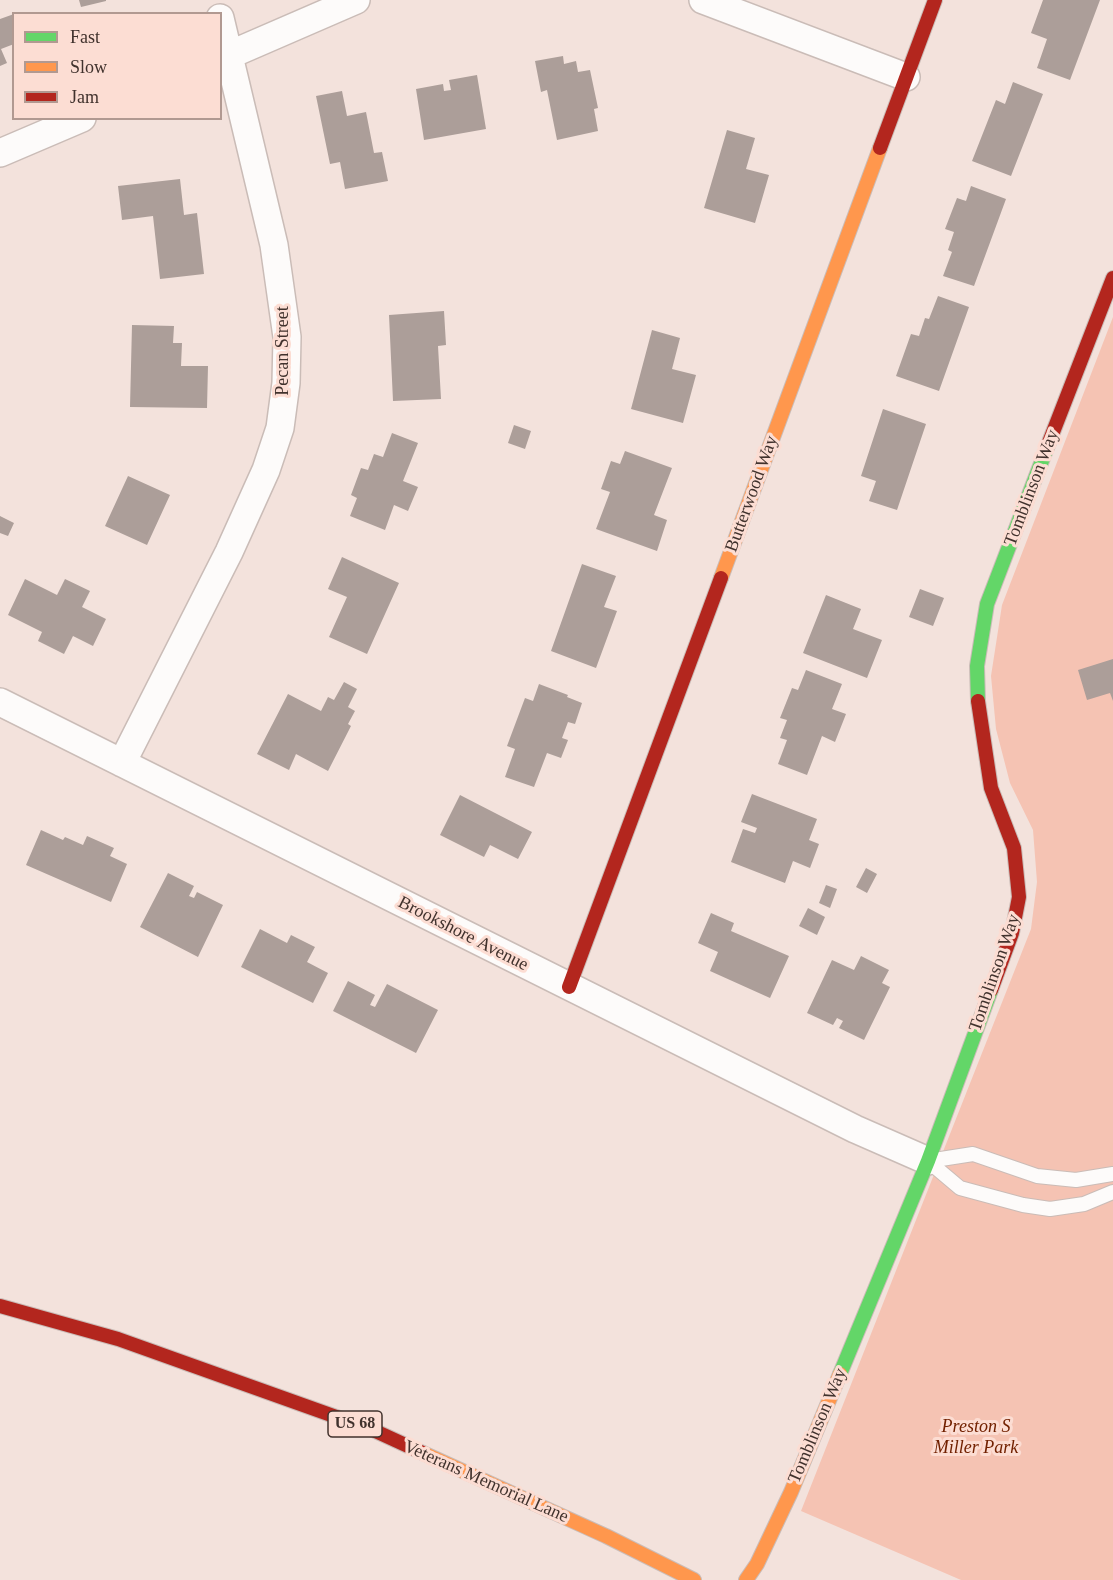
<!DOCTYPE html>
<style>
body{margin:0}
#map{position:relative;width:1113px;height:1580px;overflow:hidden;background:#f3e2dc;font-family:Georgia,serif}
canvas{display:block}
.legend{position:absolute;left:12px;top:12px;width:210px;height:108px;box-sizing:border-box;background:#fcddd3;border:2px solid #b19991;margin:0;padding:8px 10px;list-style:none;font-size:18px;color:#41322d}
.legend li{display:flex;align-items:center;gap:12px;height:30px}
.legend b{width:30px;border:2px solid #b19991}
</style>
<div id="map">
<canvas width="1113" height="1580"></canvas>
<ul class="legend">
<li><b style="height:8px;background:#63d668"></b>Fast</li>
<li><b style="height:8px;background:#ff974d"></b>Slow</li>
<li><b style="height:8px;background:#b3261e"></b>Jam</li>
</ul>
</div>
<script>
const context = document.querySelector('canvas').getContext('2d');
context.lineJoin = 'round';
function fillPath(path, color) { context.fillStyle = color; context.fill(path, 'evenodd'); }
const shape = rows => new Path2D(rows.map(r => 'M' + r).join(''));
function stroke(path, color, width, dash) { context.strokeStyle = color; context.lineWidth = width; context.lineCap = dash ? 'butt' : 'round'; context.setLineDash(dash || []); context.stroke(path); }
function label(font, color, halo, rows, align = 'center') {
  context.font = font + ' Georgia,serif'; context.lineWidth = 6; context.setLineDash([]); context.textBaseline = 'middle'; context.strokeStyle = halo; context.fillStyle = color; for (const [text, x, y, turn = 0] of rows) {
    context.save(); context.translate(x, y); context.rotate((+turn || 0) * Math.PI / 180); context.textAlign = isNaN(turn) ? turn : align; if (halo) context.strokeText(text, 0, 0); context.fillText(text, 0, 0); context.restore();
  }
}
const green = shape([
 [1113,317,1113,1580,961,1580,801,1511,1031,929,1037,882,1033,830,1010,783,996,729,991,676,1002,605]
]);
const building = shape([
 [79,0,106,0,106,1,81,7],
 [1043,0,1100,0,1070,80,1037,68,1047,39,1031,33],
 [14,14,14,44,1,49,7,63,0,66,0,19],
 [563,56,564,64,576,61,578,72,590,70,598,108,594,109,598,131,557,140,547,90,541,92,535,61],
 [477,75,486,129,424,140,416,89,443,84,444,91,451,90,449,80],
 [1013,82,1043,94,1011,176,972,161,996,100,1005,104],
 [342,91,347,116,366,112,374,153,382,152,388,181,345,189,340,162,330,164,316,96],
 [727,130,755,138,746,169,769,175,755,223,704,208],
 [180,179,184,215,197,213,204,274,160,279,153,216,122,220,118,186],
 [971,186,1006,199,974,286,943,276,952,252,948,250,954,232,945,229,957,198,966,201],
 [938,296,969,307,939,391,896,376,911,334,919,336,925,318,929,319],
 [444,311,446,345,438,346,441,399,393,401,389,315],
 [132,325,174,326,173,343,182,343,181,366,208,366,207,408,130,407],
 [652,330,680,338,672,369,696,375,683,423,631,409],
 [883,409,926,424,897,510,869,501,876,481,861,476],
 [514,425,531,431,525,449,508,443],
 [392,433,418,443,403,481,418,487,408,511,394,505,385,530,350,516,357,498,351,495,361,468,368,470,374,454,383,457],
 [625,451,672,468,654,515,667,520,657,551,596,529,610,492,601,489,611,461,620,464],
 [128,476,170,495,147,545,105,526],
 [0,516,14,523,8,536,0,533],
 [342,557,399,583,367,654,329,637,347,597,328,589],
 [582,564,616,576,604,607,617,611,596,668,551,651],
 [25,579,57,595,65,579,90,591,82,607,106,619,93,646,73,636,64,654,38,641,42,632,8,615],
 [920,589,944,598,933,626,909,617],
 [826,595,861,609,853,629,882,640,867,678,803,653],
 [1113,659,1113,701,1110,693,1087,700,1078,670],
 [806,670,842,684,832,709,846,714,835,742,822,736,807,775,778,764,787,740,780,738,787,720,780,718,792,688,798,690],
 [344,682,357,689,348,707,355,711,348,724,351,726,328,771,296,754,289,770,257,754,288,694,321,711,328,697,334,700],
 [539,684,568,695,567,697,582,703,575,724,568,722,562,738,568,740,561,758,547,753,534,787,505,777,515,749,507,746,525,698,533,701],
 [752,794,817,819,809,840,819,844,810,868,793,861,785,883,731,862,743,829,755,833,757,828,741,822],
 [460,795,532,832,518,859,490,845,484,857,440,835],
 [41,830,63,840,65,837,83,845,87,836,114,848,110,856,127,864,111,902,26,865],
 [866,868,877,874,867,893,856,887],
 [168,873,194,886,189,896,194,898,197,892,223,905,198,957,140,927],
 [826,885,837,889,830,908,819,903],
 [808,908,825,917,817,935,799,926],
 [711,913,734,923,731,931,789,956,770,998,710,971,718,952,698,943],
 [260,929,287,943,291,935,315,947,307,962,328,973,313,1003,241,967],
 [861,956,889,970,882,983,890,987,864,1040,839,1028,843,1021,837,1018,833,1025,807,1013,832,960,854,970],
 [348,981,375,995,370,1005,375,1007,387,984,438,1010,416,1053,333,1011]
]);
const lane = shape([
 [928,1161,960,1188,1023,1205,1050,1209,1084,1204,1113,1192],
 [928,1161,973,1154,1037,1176,1076,1180,1113,1174]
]);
const street = shape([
 [703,0,906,77],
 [220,59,356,0],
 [0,153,82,118],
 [0,702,855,1129,928,1161],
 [122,763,229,552,266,470,280,428,286,383,287,337,274,245,220,18]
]);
const fast = shape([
 [978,701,977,666,987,604,1048,445],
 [840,1374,928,1161,991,990]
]);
const slow = shape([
 [721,578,880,148],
 [423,1453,606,1536,694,1580],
 [746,1580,757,1564,791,1492,840,1374]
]);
const jam = shape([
 [880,148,935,0],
 [1048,445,1113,278],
 [978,701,991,788,1014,848,1019,897,1012,933,991,990],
 [569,987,721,578],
 [0,1306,118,1339,373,1430,423,1453]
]);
const shields = [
 [355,1424,54]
];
const shieldNames = [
 ["US 68",355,1424]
];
const streetNames = [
 ["Pecan Street",283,351,-90],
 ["Tomblinson Way",1032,488,-69],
 ["Butterwood Way",752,494,-70],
 ["Brookshore Avenue",463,934,27],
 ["Tomblinson Way",995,973,-71],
 ["Tomblinson Way",818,1426,-67],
 ["Veterans Memorial Lane",486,1482,24]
];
const parkNames = [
 ["Preston S",976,1427],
 ["Miller Park",976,1448]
];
fillPath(green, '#f5c3b3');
fillPath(building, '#ac9e99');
stroke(lane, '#cabcb7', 16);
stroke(street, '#cabcb7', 30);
stroke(fast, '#cabcb7', 16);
stroke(slow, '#cabcb7', 16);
stroke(jam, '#cabcb7', 16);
stroke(lane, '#fdfbfa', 14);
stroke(street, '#fdfbfa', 27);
stroke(fast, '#63d668', 14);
stroke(slow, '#ff974d', 14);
stroke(jam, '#b3261e', 14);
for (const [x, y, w] of shields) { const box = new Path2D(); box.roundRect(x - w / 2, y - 13, w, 26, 4.5); context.fillStyle = '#fcddd3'; context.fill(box); stroke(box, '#41322d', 1.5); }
label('bold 16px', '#41322d', null, shieldNames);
label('18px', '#41322d', '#fcddd3', streetNames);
label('italic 18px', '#722101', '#fcddd3', parkNames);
</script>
